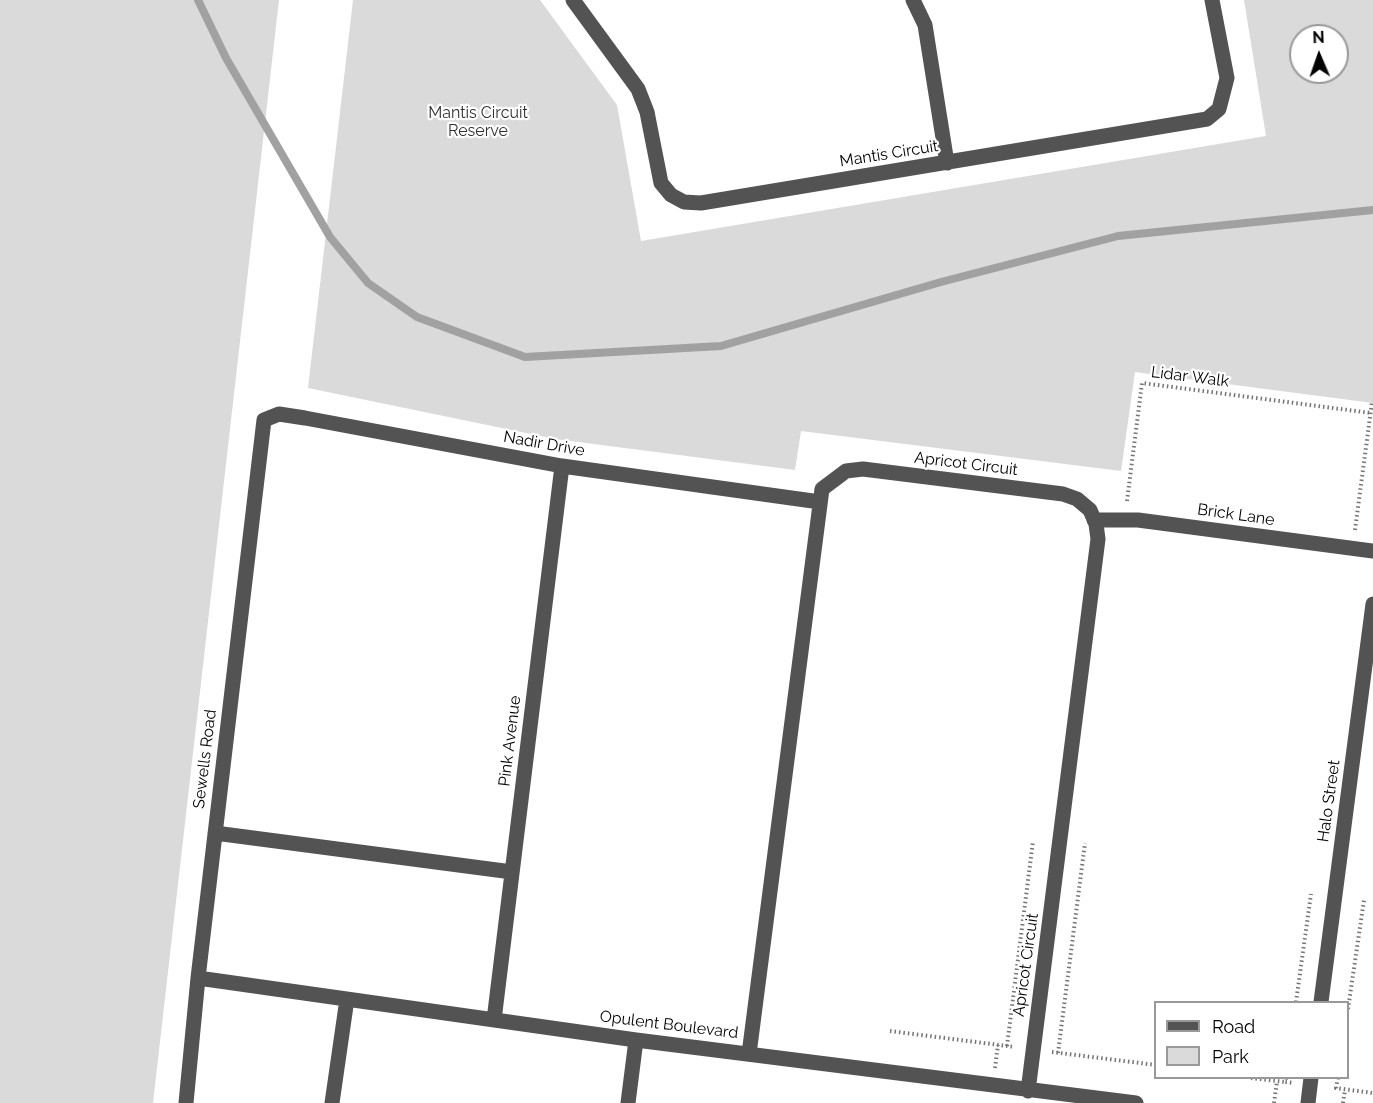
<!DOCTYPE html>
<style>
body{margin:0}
#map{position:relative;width:1373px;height:1103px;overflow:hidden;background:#fff;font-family:Raleway,sans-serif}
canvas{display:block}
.legend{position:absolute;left:1154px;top:1001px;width:195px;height:78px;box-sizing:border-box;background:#fff;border:2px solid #999;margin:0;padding:8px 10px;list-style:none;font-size:18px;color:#000}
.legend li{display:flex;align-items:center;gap:12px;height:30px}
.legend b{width:30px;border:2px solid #999}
.north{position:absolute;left:1289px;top:24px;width:60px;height:60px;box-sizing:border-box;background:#fff;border:2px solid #999;border-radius:50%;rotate:358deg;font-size:16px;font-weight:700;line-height:24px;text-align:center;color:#000}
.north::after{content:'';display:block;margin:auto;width:21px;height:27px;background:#000;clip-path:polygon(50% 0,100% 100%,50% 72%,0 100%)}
</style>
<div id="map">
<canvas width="1373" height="1103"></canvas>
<ul class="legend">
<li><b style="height:8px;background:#535353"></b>Road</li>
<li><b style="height:16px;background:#dadada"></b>Park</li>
</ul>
<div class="north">N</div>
</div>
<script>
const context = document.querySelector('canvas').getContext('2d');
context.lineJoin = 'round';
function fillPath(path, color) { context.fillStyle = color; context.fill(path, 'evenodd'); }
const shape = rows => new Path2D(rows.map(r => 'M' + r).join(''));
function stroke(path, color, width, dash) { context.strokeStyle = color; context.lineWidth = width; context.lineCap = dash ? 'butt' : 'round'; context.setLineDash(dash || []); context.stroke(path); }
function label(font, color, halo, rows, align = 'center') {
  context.font = font + ' Raleway,sans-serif'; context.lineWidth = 4.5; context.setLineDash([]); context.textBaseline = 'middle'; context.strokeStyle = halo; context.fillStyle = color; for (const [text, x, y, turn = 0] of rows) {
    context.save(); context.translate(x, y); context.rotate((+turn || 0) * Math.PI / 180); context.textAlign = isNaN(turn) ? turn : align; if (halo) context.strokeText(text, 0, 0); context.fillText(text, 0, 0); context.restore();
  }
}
const green = shape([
 [0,0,279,0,153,1103,0,1103],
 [353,0,540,0,617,105,641,241,1266,136,1244,0,1373,0,1373,403,1135,372,1121,471,801,431,795,470,555,439,308,388],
 [1301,36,1337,36,1337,72,1301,72]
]);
const stream = shape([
 [198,0,226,58,330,237,368,283,417,317,525,357,721,346,941,282,1118,236,1373,210]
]);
const path = shape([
 [1127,501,1142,383,1371,413],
 [1355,530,1372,402],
 [1296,1002,1311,894],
 [1348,1009,1364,900],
 [890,1031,1015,1047],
 [1007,1046,1033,841],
 [1052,1052,1156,1065],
 [1058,1053,1085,843],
 [995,1068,998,1045],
 [1251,1078,1285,1082],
 [1286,1078,1285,1082,1294,1083],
 [1338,1078,1336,1088,1373,1093],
 [1274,1103,1277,1081],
 [1343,1103,1345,1090]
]);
const minor = shape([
 [573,0,638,89,647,112,661,183,671,195,684,202,701,203,1207,119,1219,109,1227,78,1212,0],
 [913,0,925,25,947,163],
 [1094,520,1138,520,1373,551],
 [215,833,512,872],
 [198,978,636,1040,1136,1103],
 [1321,1002,1373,604],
 [494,1020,562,466],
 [749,1054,822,489,846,471,863,469,1063,494,1077,499,1090,510,1096,524,1098,539,1028,1091],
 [186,1103,198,978,264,420,279,414,305,418,562,466,820,502],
 [332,1103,347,999],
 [628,1103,636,1040],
 [1308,1103,1311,1078]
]);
const parkNames = [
 ["Mantis Circuit",478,113],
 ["Reserve",478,131]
];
const streetNames = [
 ["Mantis Circuit",889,154,-9],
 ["Lidar Walk",1190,377,7],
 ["Nadir Drive",544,444,10],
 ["Apricot Circuit",966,464,7],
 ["Brick Lane",1236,515,8],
 ["Pink Avenue",510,741,-83],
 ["Sewells Road",205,759,-83],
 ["Halo Street",1329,801,-82],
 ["Apricot Circuit",1026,965,-82],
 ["Opulent Boulevard",669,1025,7]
];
fillPath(green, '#dadada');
stroke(stream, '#a1a1a1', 8);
stroke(path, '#757575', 4, [1.5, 3]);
stroke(minor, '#535353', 15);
label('16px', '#313131', '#fff', parkNames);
label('16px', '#000', '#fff', streetNames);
</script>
